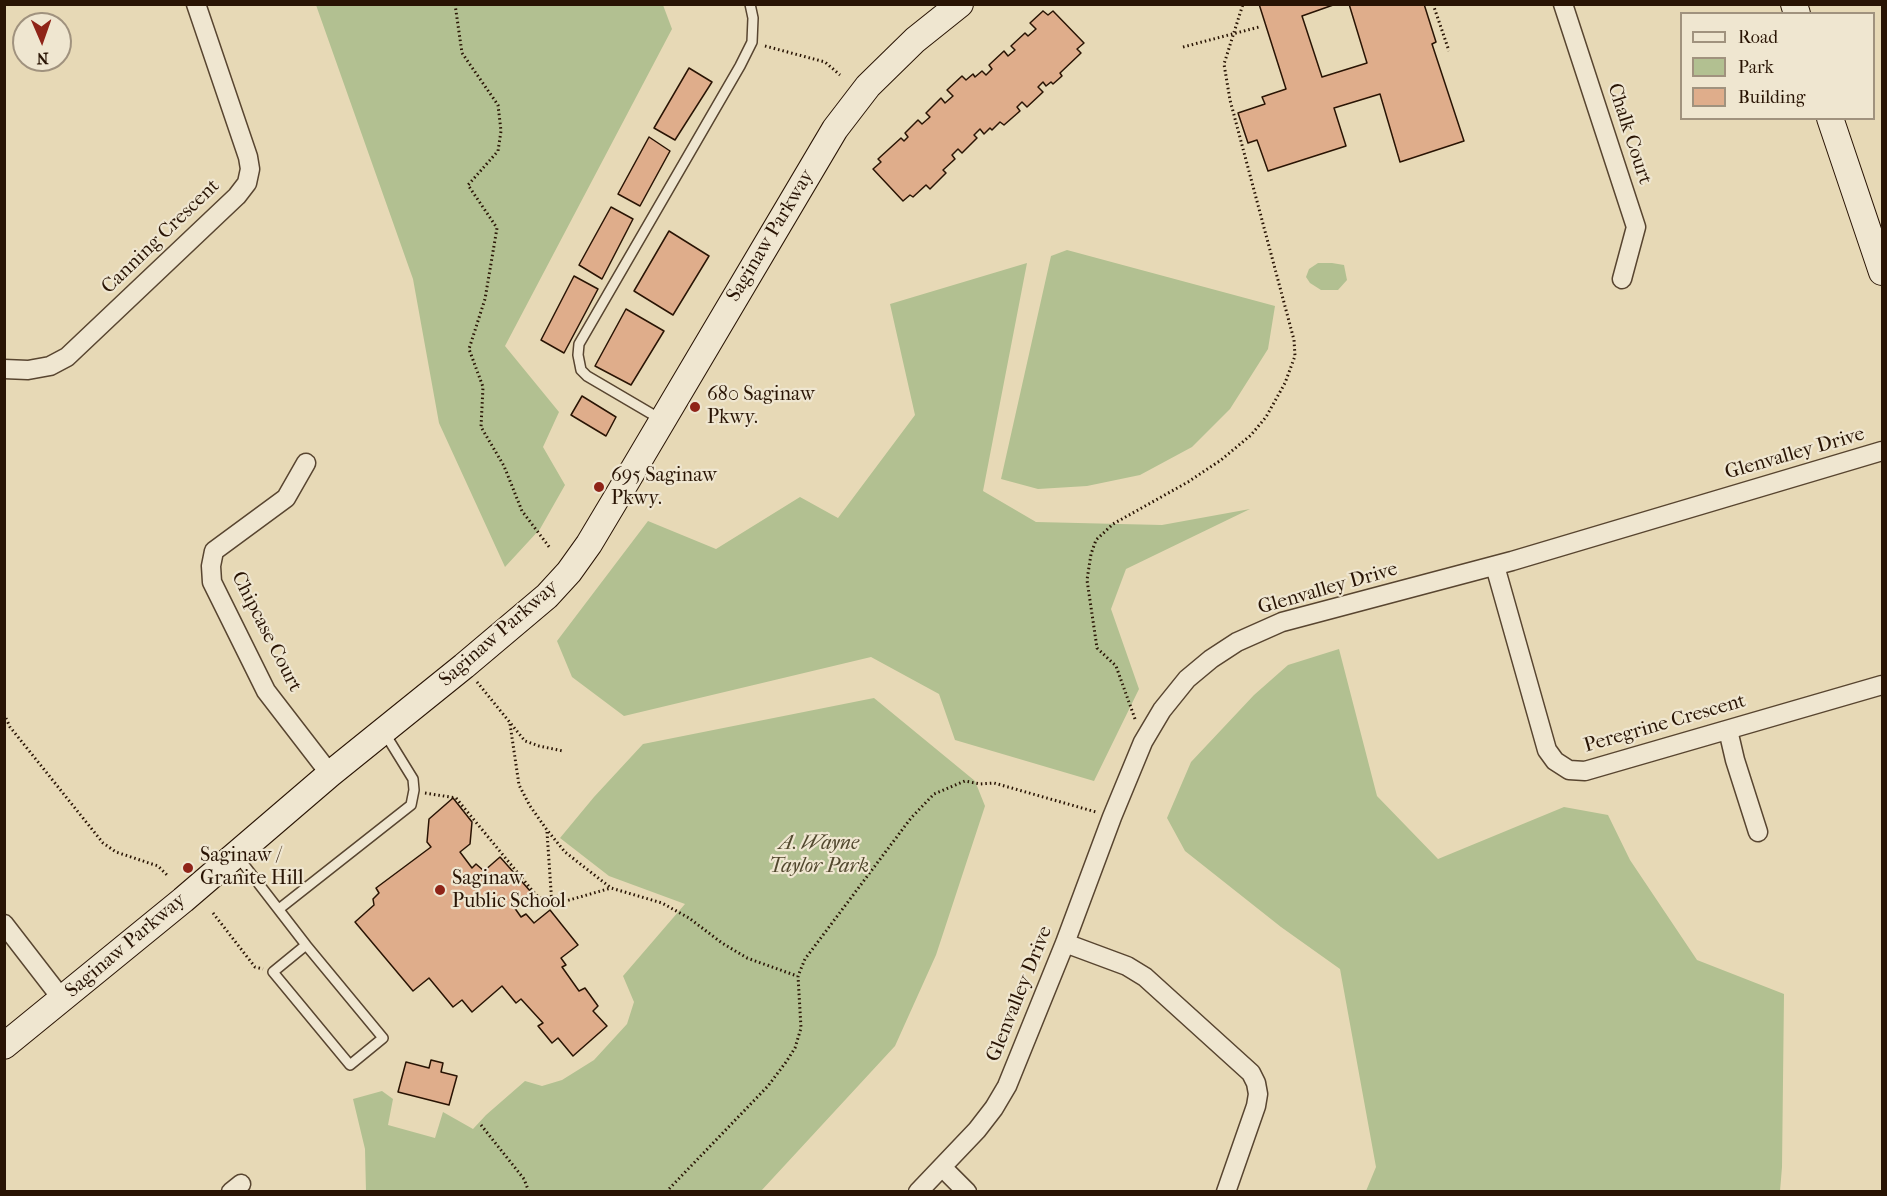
<!DOCTYPE html>
<style>
body{margin:0}
#map{position:relative;width:1887px;height:1196px;overflow:hidden;background:#e7d9b6;font-family:"IM FELL French Canon",serif}
canvas{display:block}
.frame{position:absolute;inset:0;border:6px solid #291404;pointer-events:none}
.legend{position:absolute;left:1680px;top:12px;width:195px;height:108px;box-sizing:border-box;background:#efe6d0;border:2px solid #a0927e;margin:0;padding:8px 10px;list-style:none;font-size:18px;color:#291404}
.legend li{display:flex;align-items:center;gap:12px;height:30px}
.legend b{width:30px;border:2px solid #a0927e}
.north{position:absolute;left:12px;top:12px;width:60px;height:60px;box-sizing:border-box;background:#efe6d0;border:2px solid #a0927e;border-radius:50%;rotate:178deg;font-size:16px;font-weight:700;line-height:24px;text-align:center;color:#291404}
.north::after{content:'';display:block;margin:auto;width:21px;height:27px;background:#8f2418;clip-path:polygon(50% 0,100% 100%,50% 72%,0 100%)}
</style>
<div id="map">
<canvas width="1887" height="1196"></canvas>
<div class="frame"></div>
<ul class="legend">
<li><b style="height:8px;background:#efe6d0"></b>Road</li>
<li><b style="height:16px;background:#b2c091"></b>Park</li>
<li><b style="height:16px;background:#dfad8b"></b>Building</li>
</ul>
<div class="north">N</div>
</div>
<script>
const context = document.querySelector('canvas').getContext('2d');
context.lineJoin = 'round';
function fillPath(path, color) { context.fillStyle = color; context.fill(path, 'evenodd'); }
const shape = rows => new Path2D(rows.map(r => 'M' + r).join(''));
function stroke(path, color, width, dash) { context.strokeStyle = color; context.lineWidth = width; context.lineCap = dash ? 'butt' : 'round'; context.setLineDash(dash || []); context.stroke(path); }
function label(font, color, halo, rows, align = 'center') {
  context.font = font + ' "IM FELL French Canon",serif'; context.lineWidth = 4.5; context.setLineDash([]); context.textBaseline = 'middle'; context.strokeStyle = halo; context.fillStyle = color; for (const [text, x, y, turn = 0] of rows) {
    context.save(); context.translate(x, y); context.rotate((+turn || 0) * Math.PI / 180); context.textAlign = isNaN(turn) ? turn : align; if (halo) context.strokeText(text, 0, 0); context.fillText(text, 0, 0); context.restore();
  }
}
const green = shape([
 [316,5,663,5,672,29,505,346,559,412,543,447,565,485,540,529,505,567,439,423,413,279],
 [1067,250,1275,306,1268,349,1230,409,1192,447,1140,475,1087,486,1038,489,1001,479,1051,256],
 [1027,263,983,491,1036,522,1162,525,1250,509,1126,569,1111,609,1139,689,1094,781,955,740,939,694,871,657,624,716,572,677,557,641,648,521,716,549,800,497,838,518,915,415,890,304],
 [1318,263,1332,263,1344,265,1347,280,1338,290,1321,290,1310,283,1306,277,1309,269],
 [1339,649,1377,796,1438,859,1564,807,1608,815,1630,860,1697,960,1784,994,1782,1167,1780,1191,1366,1191,1376,1167,1340,969,1281,927,1185,851,1167,818,1191,762,1254,695,1288,665],
 [874,698,975,781,985,806,936,955,895,1046,761,1191,366,1191,365,1149,353,1099,382,1091,393,1099,388,1125,435,1138,443,1112,473,1129,486,1115,525,1081,542,1086,562,1080,594,1060,627,1024,634,1002,623,976,685,904,609,876,560,838,594,797,643,744]
]);
const building = shape([
 [1259,4,1336,4,1302,16,1322,77,1367,63,1349,4,1424,4,1436,42,1432,44,1464,141,1400,162,1380,94,1334,108,1346,146,1268,171,1257,140,1248,143,1238,113,1265,104,1262,97,1286,89,1259,4],
 [1043,11,1048,15,1053,11,1084,43,1077,49,1081,53,1060,73,1062,76,1053,84,1051,82,1046,86,1043,82,1038,87,1043,92,1027,107,1022,102,1017,107,1020,111,1004,125,1000,122,992,130,990,128,984,134,980,129,974,135,977,138,962,153,958,149,952,155,955,159,943,170,946,173,930,189,926,185,913,197,910,195,903,201,873,169,881,162,878,159,901,138,904,141,908,137,905,133,918,120,922,124,930,117,926,113,941,98,945,103,953,96,947,90,962,76,966,80,973,74,975,77,982,71,986,75,992,69,989,65,1004,51,1008,56,1015,50,1011,46,1025,33,1028,36,1036,29,1030,23,1043,11],
 [689,68,712,82,675,140,654,128,689,68],
 [649,137,670,151,640,206,618,194,649,137],
 [611,207,633,219,602,279,579,265,611,207],
 [669,231,709,256,673,315,634,291,669,231],
 [574,276,598,289,564,353,541,340,574,276],
 [626,309,664,331,631,385,595,366,626,309],
 [582,396,616,417,606,436,571,415,582,396],
 [453,798,472,822,470,844,460,852,472,868,476,864,484,871,500,857,531,892,514,907,521,917,526,914,534,923,550,910,578,945,561,958,566,965,562,967,579,991,585,988,598,1006,593,1011,607,1026,573,1056,558,1038,552,1043,538,1026,543,1023,521,999,516,1003,502,986,472,1012,462,1000,453,1007,429,978,413,991,355,922,374,905,373,899,379,893,376,888,431,847,427,842,429,819,453,798],
 [431,1060,443,1063,441,1072,457,1076,449,1105,398,1092,406,1062,429,1068,431,1060]
]);
const path = shape([
 [455,4,462,53,498,105,501,131,498,151,468,185,497,228,485,299,469,349,483,387,481,427,504,466,522,511,550,548],
 [1433,4,1449,51],
 [765,46,825,62,840,75],
 [1183,47,1259,27],
 [477,682,525,741,539,746,563,751],
 [4,714,10,727,103,843,116,852,158,866,167,875],
 [1135,719,1116,666,1097,648,1087,580,1091,554,1096,540,1113,524,1188,482,1221,460,1251,435,1266,417,1285,383,1295,356,1294,340,1230,100,1224,64,1243,4],
 [510,724,519,785,530,806,547,830,565,852,611,888,662,903,689,918,722,943,747,958,797,976],
 [425,793,456,798,536,895,552,905],
 [547,832,552,905,611,888],
 [213,913,255,967,263,969],
 [481,1125,524,1179,529,1192],
 [666,1192,768,1086,786,1062,795,1048,801,1028,798,976,805,959,911,818,934,794,965,781,980,784,994,783,1096,812]
]);
const lane = shape([
 [662,420,587,376,581,370,578,355,579,344,740,66,752,42,753,18,750,4],
 [238,857,306,945],
 [279,909,411,805,414,790,413,779,384,732],
 [306,945,383,1038,350,1065,273,972,306,945]
]);
const street = shape([
 [1563,4,1636,227,1622,279],
 [4,369,28,370,50,366,67,357,237,196,247,183,250,169,248,157,196,4],
 [306,463,286,498,214,551,211,566,212,582,266,691,330,774],
 [1495,566,1547,750,1555,761,1569,770,1585,771,1882,685],
 [1728,730,1735,760,1758,832],
 [4,924,62,999],
 [1065,943,1127,966,1145,977,1251,1073,1256,1083,1258,1094,1256,1106,1226,1192],
 [942,1167,967,1192],
 [231,1192,241,1184],
 [918,1192,977,1130,994,1108,1007,1086,1065,943,1112,817,1143,742,1162,710,1187,679,1211,659,1237,642,1282,622,1512,561,1882,451]
]);
const secondary = shape([
 [1794,4,1797,14],
 [1830,118,1882,272],
 [4,1046,183,900,330,774,464,666,547,596,569,572,589,544,629,477,835,129,868,86,915,40,960,4]
]);
const markers = [
 [695,407,6,"#8f2418"],
 [599,487,6,"#8f2418"],
 [188,868,6,"#8f2418"],
 [440,890,6,"#8f2418"]
];
const streetNames = [
 ["Chalk Court",1629,134,72],
 ["Saginaw Parkway",771,236,-59],
 ["Canning Crescent",161,237,-44],
 ["Glenvalley Drive",1795,454,-16],
 ["Glenvalley Drive",1328,589,-16],
 ["Chipcase Court",266,632,63],
 ["Saginaw Parkway",499,634,-41],
 ["Peregrine Crescent",1665,724,-16],
 ["Saginaw Parkway",126,946,-40],
 ["Glenvalley Drive",1020,994,-68]
];
const poiNames = [
 ["680 Saginaw",707,395],
 ["Pkwy.",707,418],
 ["695 Saginaw",611,476],
 ["Pkwy.",611,499],
 ["Saginaw /",200,856],
 ["Granite Hill",200,879],
 ["Saginaw",452,879],
 ["Public School",452,902]
];
const parkNames = [
 ["A. Wayne",819,844],
 ["Taylor Park",819,867]
];
fillPath(green, '#b2c091');
fillPath(building, '#dfad8b');
stroke(building, '#291404', 1.5);
stroke(lane, '#584530', 12);
stroke(street, '#584530', 21);
stroke(secondary, '#291404', 28);
stroke(path, '#291404', 3, [1.5, 3]);
stroke(lane, '#efe6d0', 9);
stroke(street, '#efe6d0', 18);
stroke(secondary, '#efe6d0', 26);
for (const [x, y, r, color] of markers) { const dot = new Path2D(); dot.arc(x, y, r, 0, 2 * Math.PI); context.fillStyle = color; context.fill(dot); stroke(dot, '#efe6d0', 2); }
label('20px', '#291404', '#efe6d0', streetNames);
label('20px', '#291404', '#efe6d0', poiNames, 'left');
label('italic 20px', '#52482e', '#efe6d0', parkNames);
</script>
